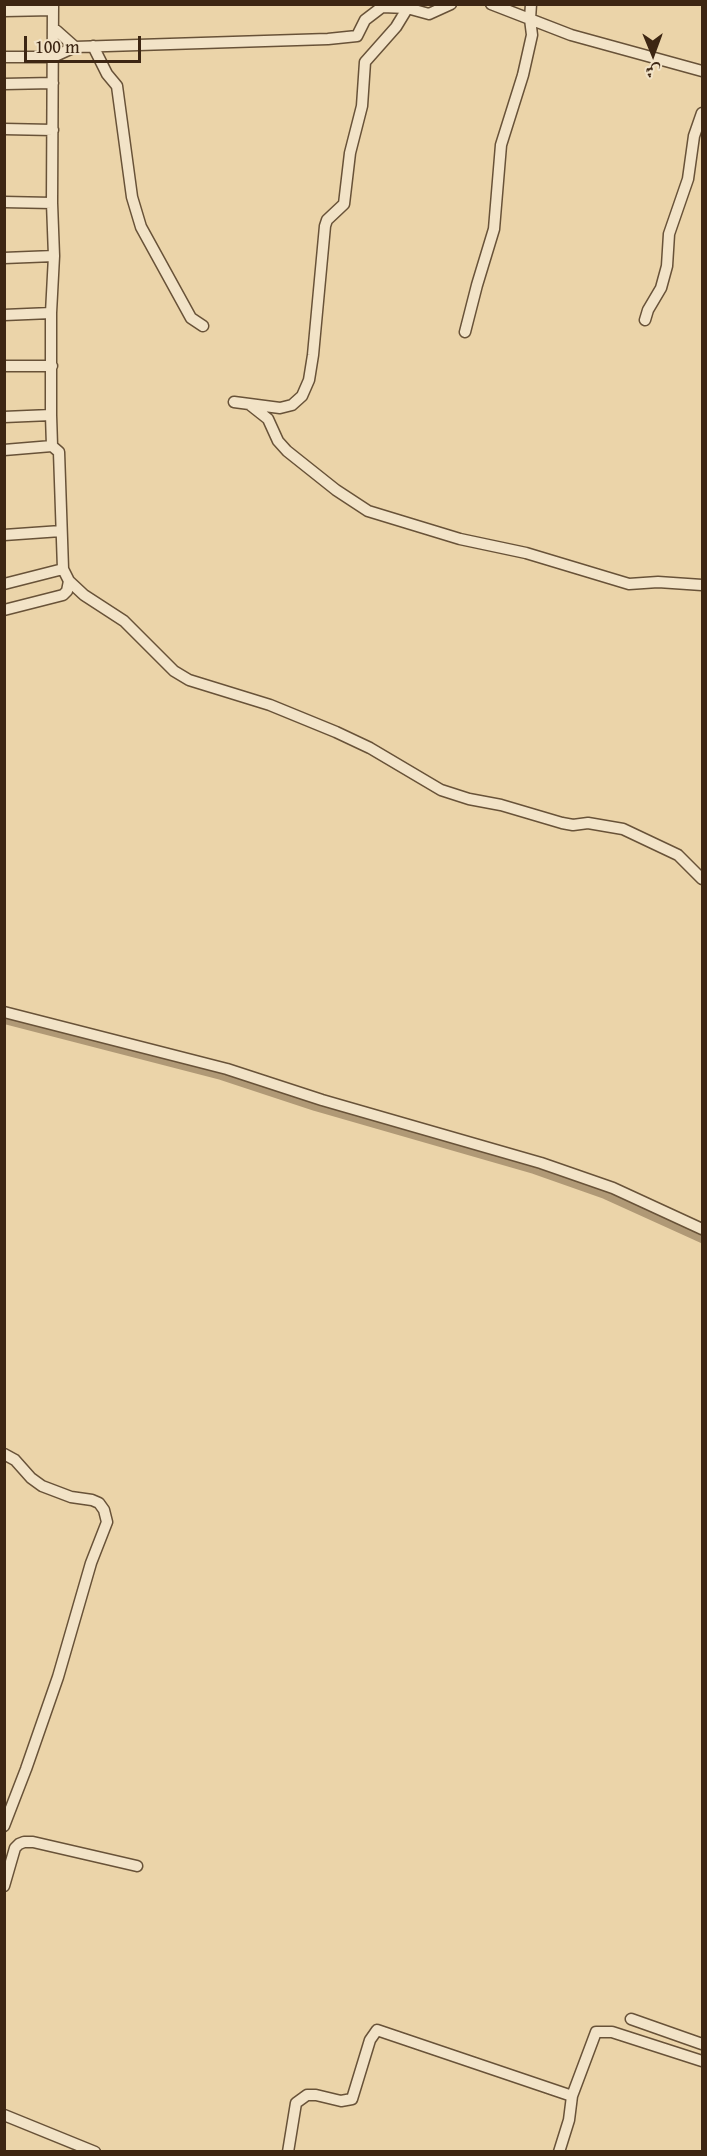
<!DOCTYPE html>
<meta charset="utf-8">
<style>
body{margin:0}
#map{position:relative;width:707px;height:2156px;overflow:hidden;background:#ebd4a9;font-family:"Gentium Book Plus",Amiri,serif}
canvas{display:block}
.frame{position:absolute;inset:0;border:6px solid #3d2613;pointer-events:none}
.north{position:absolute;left:623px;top:24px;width:60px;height:60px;-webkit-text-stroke:4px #f2e3c7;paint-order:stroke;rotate:179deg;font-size:16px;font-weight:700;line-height:24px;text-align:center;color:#3d2613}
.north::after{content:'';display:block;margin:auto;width:21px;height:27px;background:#3d2613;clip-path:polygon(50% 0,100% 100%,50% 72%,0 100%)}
.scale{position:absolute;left:24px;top:36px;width:117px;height:27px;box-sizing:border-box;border:3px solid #3d2613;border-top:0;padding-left:8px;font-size:18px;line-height:21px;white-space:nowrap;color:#3d2613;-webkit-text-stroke:4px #f2e3c7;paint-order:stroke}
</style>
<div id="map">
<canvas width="707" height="2156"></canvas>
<div class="frame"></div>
<div class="north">ش</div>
<div class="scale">100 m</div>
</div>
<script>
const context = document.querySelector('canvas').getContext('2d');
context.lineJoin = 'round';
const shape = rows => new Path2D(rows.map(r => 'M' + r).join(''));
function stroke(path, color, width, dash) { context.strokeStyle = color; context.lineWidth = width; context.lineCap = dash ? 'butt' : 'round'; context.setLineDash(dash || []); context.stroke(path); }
const canal = shape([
 [4,1020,221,1076,315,1107,534,1170,605,1195,702,1239]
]);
const minor = shape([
 [491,4,571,35,702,71],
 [4,11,53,10],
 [53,34,57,31,75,47],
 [93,46,107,74,117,86,132,197,141,227,191,318,203,326],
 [4,57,53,57,75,47,328,39,357,36,365,20,382,7,407,8,429,14,451,4],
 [4,84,53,83],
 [4,129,53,130],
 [4,202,52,203],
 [4,258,54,256],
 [4,315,51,313],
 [645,320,648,310,661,288,667,266,669,234,688,179,694,136,702,113],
 [465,332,477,285,494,229,501,145,523,75,532,35,530,19,531,4],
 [4,366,52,366],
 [234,402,280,408,292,405,302,396,309,380,313,355,325,226,327,220,344,204,350,153,362,106,365,62,396,27,410,4],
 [249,404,268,419,278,441,287,451,336,490,368,511,460,539,526,553,629,584,658,582,702,585],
 [4,417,51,415],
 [4,450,52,446],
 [4,535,61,531],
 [69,581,84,595,124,621,174,671,189,680,270,705,336,732,370,748,441,790,469,799,501,805,562,823,573,825,588,823,623,829,678,855,702,879],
 [4,584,63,569],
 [4,610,63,595,67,591,69,581,63,569,59,452,52,446,51,415,51,313,54,256,52,203,53,4],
 [4,1012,227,1069,322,1100,541,1163,613,1188,702,1229],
 [4,1454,15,1460,31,1478,42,1486,71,1497,92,1500,99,1503,104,1510,107,1522,91,1563,58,1677,26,1769,4,1826],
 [4,1886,15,1848,19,1844,24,1842,33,1842,137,1866],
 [631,2019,702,2044],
 [4,2115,95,2152],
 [288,2152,296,2103,307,2095,316,2095,341,2101,352,2099,370,2040,377,2030,572,2096],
 [559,2152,569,2120,572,2096,596,2032,612,2032,702,2061]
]);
stroke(canal, '#b09976', 8);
stroke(minor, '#685238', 13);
stroke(minor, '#f2e3c7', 10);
</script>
